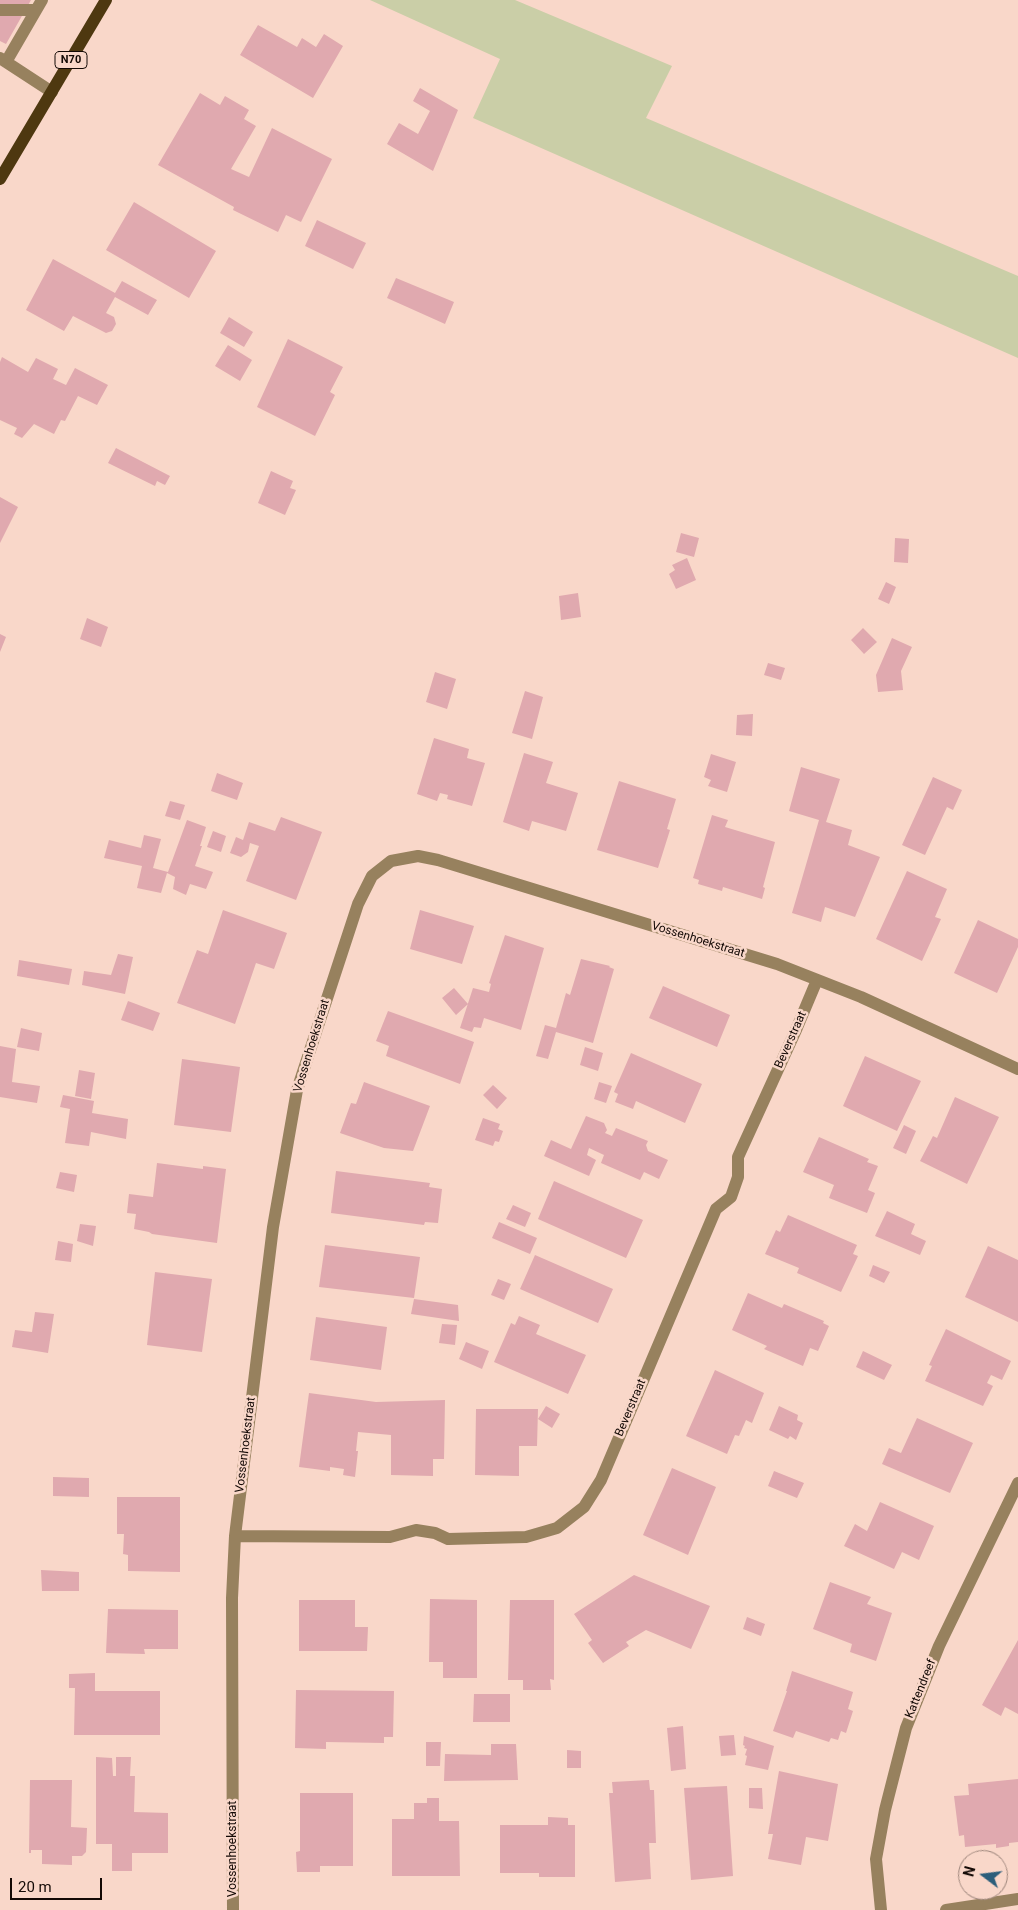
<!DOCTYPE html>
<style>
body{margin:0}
#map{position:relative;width:1018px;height:1910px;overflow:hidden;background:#f9d7c9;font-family:Roboto,sans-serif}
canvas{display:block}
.north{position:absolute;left:958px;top:1850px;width:50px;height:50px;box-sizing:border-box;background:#f9d7c9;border:1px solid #9d857b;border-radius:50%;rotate:285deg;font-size:14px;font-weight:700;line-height:20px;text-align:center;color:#130905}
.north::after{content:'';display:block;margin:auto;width:18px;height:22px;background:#2c5e7b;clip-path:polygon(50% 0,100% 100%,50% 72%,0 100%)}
.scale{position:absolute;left:10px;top:1878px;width:92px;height:22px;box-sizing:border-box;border:2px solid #130905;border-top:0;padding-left:6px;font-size:15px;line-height:18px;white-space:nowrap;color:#130905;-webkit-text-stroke:4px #f9d7c9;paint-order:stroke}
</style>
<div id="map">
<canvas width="1018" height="1910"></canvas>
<div class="north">N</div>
<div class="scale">20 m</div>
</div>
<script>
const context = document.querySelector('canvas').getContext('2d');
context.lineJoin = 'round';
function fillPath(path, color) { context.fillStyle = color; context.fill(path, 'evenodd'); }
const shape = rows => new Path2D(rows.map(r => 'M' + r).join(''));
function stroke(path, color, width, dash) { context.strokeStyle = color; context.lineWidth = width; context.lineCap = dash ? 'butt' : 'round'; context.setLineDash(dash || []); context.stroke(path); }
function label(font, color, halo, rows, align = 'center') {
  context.font = font + ' Roboto,sans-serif'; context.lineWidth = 5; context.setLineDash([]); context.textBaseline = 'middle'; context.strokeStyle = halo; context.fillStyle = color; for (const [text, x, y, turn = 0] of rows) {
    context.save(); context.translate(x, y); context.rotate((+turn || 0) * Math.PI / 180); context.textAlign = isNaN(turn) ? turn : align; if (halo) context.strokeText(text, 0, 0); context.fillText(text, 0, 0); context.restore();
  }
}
const green = shape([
 [370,0,515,0,672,66,646,118,1018,276,1018,358,473,118,500,59]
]);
const building = shape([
 [0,0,31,0,6,44,0,41],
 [258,25,297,47,302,38,316,47,324,34,343,46,313,98,240,55],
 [420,88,458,110,433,171,387,144,399,123,418,134,430,111,413,101],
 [200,93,220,105,225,96,249,110,244,119,256,126,231,169,249,177,272,128,332,159,301,222,286,215,278,232,233,210,234,207,158,165],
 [134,202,216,251,189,298,106,250],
 [317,220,366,243,353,269,305,246],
 [53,259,115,293,122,281,157,300,148,315,115,297,106,313,114,317,116,324,112,331,106,333,73,316,64,331,26,310],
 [396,278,454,302,445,324,387,298],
 [229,317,253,332,244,347,220,333],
 [288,339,343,367,330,392,335,395,315,436,257,407],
 [228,345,252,360,240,381,215,366],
 [2,357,28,372,36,358,58,369,53,379,66,385,75,368,108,385,97,405,78,396,65,421,61,420,54,434,34,424,22,438,14,434,17,428,0,420,0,362],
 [116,448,170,476,165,485,157,481,155,486,108,463],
 [271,471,293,481,290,488,296,490,285,515,258,503],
 [0,497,18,507,0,543],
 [681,533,699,538,694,557,676,552],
 [895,538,909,539,908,563,894,562],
 [687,558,696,580,676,589,669,574,675,570,672,565],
 [886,582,896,587,889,604,878,599],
 [578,593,581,617,561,620,559,596],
 [87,618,108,627,101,647,80,639],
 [863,628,877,642,864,654,851,640],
 [0,634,6,637,0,652],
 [892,638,912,647,901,671,903,690,878,692,876,675],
 [768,663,785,668,781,680,764,675],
 [435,672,456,679,447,709,426,702],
 [525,691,543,697,532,739,512,733],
 [753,714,752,736,736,735,737,715],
 [434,738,469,749,467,758,485,763,472,806,447,799,448,795,440,793,437,801,417,794],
 [524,753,553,762,546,783,578,793,566,831,532,821,529,831,503,822],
 [711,754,736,762,727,792,708,786,711,780,704,777],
 [801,767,840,779,826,822,852,830,848,845,880,857,855,917,825,907,821,922,792,913,819,820,789,811],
 [217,773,243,783,237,800,211,791],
 [933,777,962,790,953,810,947,807,925,855,902,845],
 [619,781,676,799,667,829,670,830,658,868,597,850],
 [170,801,185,805,180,820,165,816],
 [712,815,728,820,725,827,775,842,763,887,765,888,762,899,723,887,722,891,698,884,699,880,693,878],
 [281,817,322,832,296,900,246,881,259,846,250,843,248,852,241,857,230,853,236,837,243,840,249,822,275,831],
 [187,820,206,827,200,846,202,846,195,866,213,872,206,889,190,884,186,895,173,889,175,877,167,873,161,893,137,888,142,866,104,858,109,840,141,848,144,835,161,839,153,868,168,872],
 [213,831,226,836,221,852,207,847],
 [907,871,947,889,935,917,941,919,922,961,876,939],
 [223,910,287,933,274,969,256,963,235,1024,177,1003,197,950,208,954],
 [420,910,474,926,462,964,410,949],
 [978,920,1018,939,1018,947,997,993,954,973],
 [505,935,544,948,521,1030,484,1018,481,1028,474,1027,472,1032,460,1028,473,988,489,992,491,984,489,983],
 [118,954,133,957,125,994,82,985,84,971,111,975],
 [581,959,610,966,609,967,614,969,593,1043,556,1032,548,1059,536,1056,545,1025,556,1028,566,993,570,995],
 [19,960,72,969,69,985,17,976],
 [663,986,730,1015,717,1047,649,1018],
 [454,988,468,1004,456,1015,442,998],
 [128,1001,160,1013,153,1031,121,1020],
 [388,1011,474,1042,460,1084,386,1056,389,1046,376,1041],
 [21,1028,42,1033,39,1051,17,1047],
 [0,1046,16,1049,12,1082,40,1086,37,1103,0,1097],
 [585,1047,603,1053,598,1071,580,1065],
 [631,1053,702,1084,685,1123,636,1101,633,1109,615,1102,618,1094,614,1092],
 [865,1056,921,1081,897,1131,843,1106],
 [182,1059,240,1067,231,1132,174,1125],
 [79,1070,95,1073,91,1099,75,1096],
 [364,1082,430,1106,413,1151,384,1148,340,1133,351,1103,356,1104],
 [599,1082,612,1086,606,1103,594,1099],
 [493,1085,507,1098,497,1109,483,1095],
 [63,1095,94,1101,92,1113,128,1119,126,1139,91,1132,89,1146,65,1143,70,1109,60,1107],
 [955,1097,999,1117,967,1184,920,1161,933,1136,937,1138],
 [586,1116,604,1123,607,1130,605,1133,612,1136,616,1128,648,1141,646,1145,648,1151,668,1160,659,1179,644,1172,640,1180,601,1163,604,1155,589,1148,587,1155,596,1160,589,1176,544,1156,551,1140,571,1149],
 [483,1118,500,1124,498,1129,503,1131,499,1142,495,1141,493,1146,475,1140],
 [904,1125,916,1131,906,1154,893,1148],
 [819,1137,869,1159,867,1162,878,1166,868,1190,875,1193,867,1213,829,1198,834,1185,803,1172],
 [157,1163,203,1169,203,1166,226,1169,217,1243,152,1234,149,1232,134,1229,136,1214,127,1213,129,1194,153,1197],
 [336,1171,430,1183,429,1187,442,1189,438,1223,425,1222,424,1225,331,1213],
 [60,1172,77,1175,74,1192,56,1188],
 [554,1181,643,1220,626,1258,538,1219],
 [513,1205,531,1213,525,1227,506,1219],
 [887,1211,915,1224,911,1234,926,1241,920,1255,875,1236],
 [788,1215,857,1245,853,1254,858,1256,841,1292,797,1273,799,1268,765,1254,776,1230,780,1232],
 [499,1222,537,1238,530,1254,492,1238],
 [80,1224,96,1226,93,1246,77,1241],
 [58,1241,73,1244,71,1262,55,1260],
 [325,1245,420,1257,414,1298,319,1287],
 [988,1246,1018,1260,1018,1322,965,1297],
 [535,1255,613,1289,598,1323,520,1289],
 [873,1265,890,1272,884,1283,869,1276],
 [155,1272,212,1279,202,1352,147,1345],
 [498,1279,511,1284,504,1300,491,1295],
 [748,1293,782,1308,784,1304,824,1321,823,1323,829,1326,818,1351,810,1348,803,1366,764,1349,767,1346,732,1330],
 [414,1299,458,1305,459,1321,411,1314],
 [35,1312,54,1314,48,1353,12,1347,15,1330,32,1332],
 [519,1316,540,1325,536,1334,586,1355,568,1394,494,1362,511,1323,515,1325],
 [316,1317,387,1327,381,1370,310,1360],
 [442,1324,457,1325,455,1345,439,1343],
 [946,1329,1011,1361,1002,1380,991,1375,987,1383,993,1386,983,1406,925,1381,932,1366,929,1365],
 [466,1342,489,1351,482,1369,459,1359],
 [863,1351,892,1365,884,1380,856,1367],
 [715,1370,764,1393,752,1423,746,1420,739,1436,735,1435,727,1454,686,1436],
 [309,1393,376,1402,445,1400,444,1459,433,1459,433,1476,391,1475,391,1435,358,1432,356,1451,358,1451,355,1477,343,1475,344,1469,330,1467,330,1471,299,1467],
 [546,1406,560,1414,552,1428,538,1419],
 [779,1406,798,1415,797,1420,803,1423,796,1440,790,1436,788,1439,769,1430],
 [476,1409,538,1409,537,1446,519,1446,519,1476,475,1475],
 [917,1418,973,1443,950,1493,882,1464,889,1448,901,1453],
 [672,1468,716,1487,688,1555,643,1535],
 [774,1471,804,1483,797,1498,768,1486],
 [53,1477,89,1478,89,1497,53,1496],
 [117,1497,180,1497,180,1572,128,1571,128,1555,123,1554,124,1534,117,1534],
 [880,1502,934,1526,919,1560,902,1552,894,1569,844,1546,855,1524,867,1531],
 [41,1570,79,1572,79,1591,42,1591],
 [634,1575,710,1606,691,1649,646,1630,626,1642,629,1646,603,1663,588,1643,592,1640,574,1614],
 [830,1582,871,1597,867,1604,892,1613,876,1661,850,1652,852,1644,813,1629],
 [430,1599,477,1600,477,1678,443,1678,443,1662,429,1662],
 [299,1600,355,1600,355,1627,368,1627,367,1651,299,1651],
 [510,1600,554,1600,554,1680,550,1679,551,1690,523,1690,523,1680,508,1680],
 [108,1609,178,1610,178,1649,144,1649,145,1654,106,1653],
 [747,1617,765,1624,761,1636,743,1629],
 [1018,1640,1018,1714,1005,1707,1001,1716,982,1705],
 [792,1671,853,1692,848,1709,853,1711,846,1733,841,1731,838,1740,831,1738,829,1742,796,1731,793,1738,773,1731,787,1691,786,1691],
 [95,1673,95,1691,160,1691,160,1735,74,1735,75,1688,69,1688,69,1674],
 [296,1690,394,1691,393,1737,384,1737,384,1743,326,1742,326,1749,295,1748],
 [474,1694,510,1694,510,1722,473,1722],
 [683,1726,686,1769,671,1771,667,1728],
 [734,1735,736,1755,721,1756,719,1736],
 [744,1736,774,1746,768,1770,745,1765,747,1756,745,1755,747,1749,744,1748,745,1746,743,1745],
 [426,1742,441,1742,440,1766,426,1766],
 [491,1744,516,1744,518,1780,444,1781,445,1754,491,1755],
 [567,1750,581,1751,581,1768,567,1768],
 [96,1757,112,1758,113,1776,116,1776,116,1757,131,1757,130,1776,135,1776,134,1812,168,1813,168,1853,132,1853,132,1871,112,1871,112,1844,96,1844],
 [779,1771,838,1784,828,1841,806,1837,801,1865,768,1859,773,1834,768,1834],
 [1018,1779,1018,1842,1009,1843,1009,1846,996,1848,996,1844,965,1847,964,1835,959,1836,954,1796,969,1795,968,1784],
 [30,1780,72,1780,71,1827,87,1828,86,1852,82,1856,72,1856,72,1865,42,1864,42,1850,31,1850,31,1853,29,1853],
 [649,1780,650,1790,654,1790,656,1843,649,1843,651,1879,615,1882,609,1793,613,1793,612,1782],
 [727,1786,733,1876,691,1880,684,1788],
 [749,1788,762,1788,763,1809,749,1808],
 [300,1793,353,1793,353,1866,320,1866,320,1872,297,1872,296,1852,300,1851],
 [427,1798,439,1798,439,1821,459,1821,460,1876,392,1876,392,1819,414,1819,414,1803,427,1803],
 [548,1817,568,1818,568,1825,575,1825,575,1877,539,1877,539,1873,500,1873,500,1825,548,1825]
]);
const lane = shape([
 [0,10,36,10],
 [0,58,52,92],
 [6,62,42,0]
]);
const street = shape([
 [235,1536,390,1537,416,1530,435,1533,448,1539,526,1537,557,1528,584,1507,601,1480,716,1209,731,1197,738,1177,738,1157,796,1030,817,980],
 [233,1910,232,1598,235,1536,273,1227,297,1090,358,904,372,876,391,861,418,856,438,860,777,964,861,997,1018,1069],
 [881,1910,876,1859,885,1810,906,1728,939,1646,1018,1483],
 [946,1910,1018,1899]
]);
const primary = shape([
 [0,179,106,0]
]);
const shields = [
 [71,60,32]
];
const shieldNames = [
 ["N70",71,60]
];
const streetNames = [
 ["Vossenhoekstraat",698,940,17],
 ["Beverstraat",791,1040,-66],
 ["Vossenhoekstraat",312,1046,-73],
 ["Beverstraat",631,1408,-67],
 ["Vossenhoekstraat",246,1445,-83],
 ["Kattendreef",921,1689,-68],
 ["Vossenhoekstraat",233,1849,-90]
];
fillPath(green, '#cacea7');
fillPath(building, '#e0a9af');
stroke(lane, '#97815e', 12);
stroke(street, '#97815e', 12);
stroke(primary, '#4e3810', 12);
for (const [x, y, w] of shields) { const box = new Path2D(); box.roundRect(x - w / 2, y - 8.5, w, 17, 4); context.fillStyle = '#f9d7c9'; context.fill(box); stroke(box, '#130905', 1); }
label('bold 11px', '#130905', null, shieldNames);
label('12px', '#130905', '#f9d7c9', streetNames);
</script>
